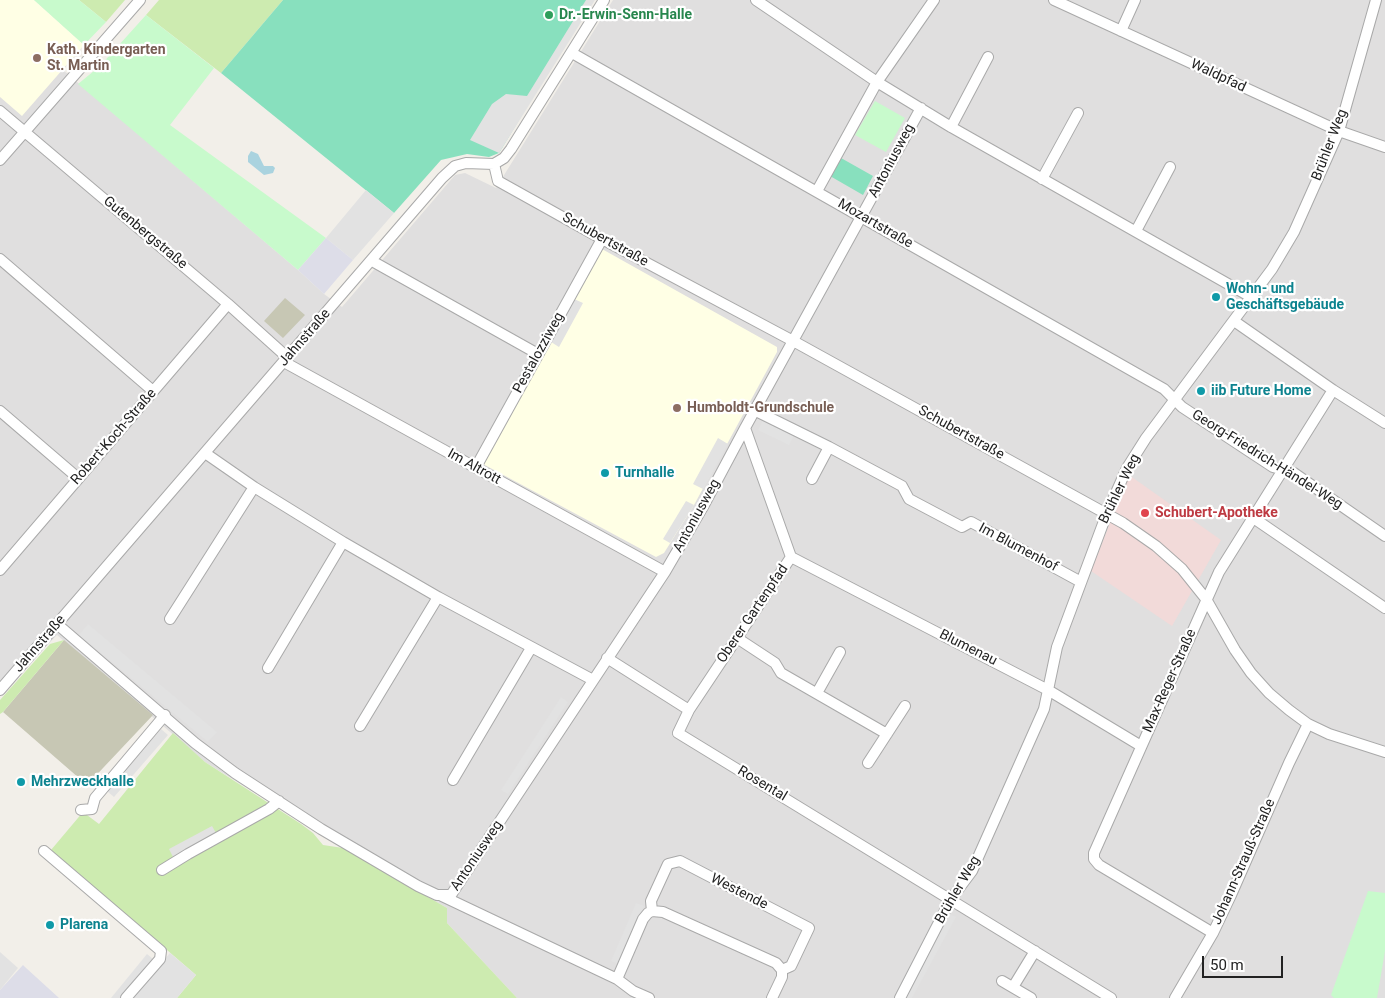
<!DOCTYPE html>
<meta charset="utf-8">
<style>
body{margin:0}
#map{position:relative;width:1385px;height:998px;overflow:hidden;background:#f2efe9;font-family:Roboto,sans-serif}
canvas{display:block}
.scale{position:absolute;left:1202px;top:956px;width:81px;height:22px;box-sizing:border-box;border:2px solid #222;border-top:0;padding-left:6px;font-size:15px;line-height:18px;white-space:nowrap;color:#222;-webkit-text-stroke:4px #fff;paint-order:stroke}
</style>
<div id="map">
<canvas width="1385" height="998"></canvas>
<div class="scale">50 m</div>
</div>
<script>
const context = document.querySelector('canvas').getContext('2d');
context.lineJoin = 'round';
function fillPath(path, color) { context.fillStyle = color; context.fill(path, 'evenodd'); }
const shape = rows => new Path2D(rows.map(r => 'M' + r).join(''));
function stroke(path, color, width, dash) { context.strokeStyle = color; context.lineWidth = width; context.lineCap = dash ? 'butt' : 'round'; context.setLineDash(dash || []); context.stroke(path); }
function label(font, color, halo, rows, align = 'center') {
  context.font = font + ' Roboto,sans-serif'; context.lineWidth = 4.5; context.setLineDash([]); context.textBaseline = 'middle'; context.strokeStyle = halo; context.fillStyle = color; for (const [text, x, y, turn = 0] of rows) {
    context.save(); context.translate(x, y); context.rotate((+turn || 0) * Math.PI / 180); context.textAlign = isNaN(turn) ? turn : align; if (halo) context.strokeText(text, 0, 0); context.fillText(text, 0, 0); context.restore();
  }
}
const residential = shape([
 [0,0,84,45,63,70,298,270,324,294,342,307,455,175,465,173,496,188,613,0,1385,0,1385,998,517,998,447,923,447,908,343,848,205,762,57,635,0,693]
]);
const commercial = shape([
 [1129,475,1221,540,1172,626,1091,571]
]);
const education = shape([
 [0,0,34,0,84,45,22,116,0,97],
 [602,249,777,347,777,352,694,505,664,553,656,557,483,464]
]);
const construction = shape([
 [285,298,305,315,283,338,264,321],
 [64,640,153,715,87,785,3,712]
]);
const grass = shape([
 [79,0,125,0,106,22],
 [159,0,283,0,221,73,146,15],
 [64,640,3,712,0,714,0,700,50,644],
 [173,733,205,762,301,824,313,833,323,845,343,848,447,908,447,923,517,998,177,998,196,975,51,850,83,812,99,824]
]);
const park = shape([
 [34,0,79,0,106,22,84,45],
 [146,15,214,68,170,125,326,238,298,270,78,84,100,66],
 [875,101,905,118,886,152,855,135],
 [1368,891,1385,893,1385,951,1377,998,1334,998,1331,995]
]);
const pitch = shape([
 [283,0,592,0,499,153,489,157,467,154,441,160,394,213,221,73],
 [841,158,873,176,863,195,830,176]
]);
const parking = shape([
 [586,0,595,0,499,153,470,140,492,104,506,94,527,96],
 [366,190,394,213,353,260,326,238],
 [574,299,583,303,559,347,551,342],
 [763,420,794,435,789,445,758,430],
 [718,438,728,444,703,489,693,484],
 [686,501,694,505,670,543,663,539],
 [88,624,217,732,208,742,79,635],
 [561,697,568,702,508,794,501,790],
 [161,729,168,735,114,797,107,791],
 [212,826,216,833,173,857,169,849],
 [636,903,644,906,618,964,611,961],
 [949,914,956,917,912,998,903,998],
 [0,952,18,968,0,990],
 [170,953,196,975,177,998,131,998],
 [147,954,153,959,120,998,111,998]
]);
const plaza = shape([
 [326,238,353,260,324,294,298,270],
 [23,965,25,967,59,998,0,998,0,990]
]);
const water = shape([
 [251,151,258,154,264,166,273,166,275,168,273,173,264,175,248,162,248,156]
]);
const street = shape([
 [756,0,877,82,951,127,1251,297],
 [1054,0,1339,131,1385,147],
 [1121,31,1135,0],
 [572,53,1164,389,1182,407,1273,467,1294,473,1385,536],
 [0,111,228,304,288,358],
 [951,127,988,57],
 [0,160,140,0],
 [494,164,498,181,602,239,795,342,1123,523,1156,546,1182,569,1206,599,1235,650,1251,673,1269,693,1289,710,1308,724,1329,734,1385,752],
 [1042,179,1078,113],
 [817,191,877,82,934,0],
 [1136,231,1170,167],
 [0,259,153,391],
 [372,261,538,354],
 [1234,321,1333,390,1385,423],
 [284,362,665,572],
 [754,410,829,447,902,486,909,499,962,527,971,522,1081,582],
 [0,411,78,478],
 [745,428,791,557],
 [205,453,254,487,343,542,438,597,593,680],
 [476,467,602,239],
 [812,479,829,447],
 [1252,517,1385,608],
 [791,557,1048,690,1141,746],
 [0,570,228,304],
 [170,619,254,487],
 [57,624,195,743,235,773,321,829,418,886,437,895,451,895,665,572,704,505,745,428,921,108],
 [737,638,775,663,781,673,887,734],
 [607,658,689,710,678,733,1111,998],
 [268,668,343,542],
 [0,690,442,178,455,166,466,163,494,164,504,158,511,149,604,0],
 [817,693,840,652],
 [689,710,791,557],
 [360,726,438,597],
 [868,763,905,706],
 [453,780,531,648],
 [81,810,92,809,95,798,165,715],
 [44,851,161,951,160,959,126,998],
 [162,870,188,854,269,809,279,801],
 [442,896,617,979,633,991,649,998],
 [652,911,663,912,776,963,782,970],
 [1213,933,1099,865,1094,859,1094,853,1219,572,1333,390],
 [617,979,643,919,648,913,652,911,651,901,668,864,680,861,809,928,791,966,782,970,782,977,772,998],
 [1002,981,1031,998],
 [1013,987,1035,951],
 [900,998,951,899,972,871,1044,709,1057,647,1107,513,1127,468,1146,438,1272,269,1294,232,1339,131,1376,0],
 [1175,998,1213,933,1231,895,1289,763,1308,724]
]);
const markers = [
 [549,15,5,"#2e9e5b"],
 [37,58,5,"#8d6e63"],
 [1216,297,5,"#0f9aa8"],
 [1201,391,5,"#0f9aa8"],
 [677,408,5,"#8d6e63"],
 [605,473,5,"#0f9aa8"],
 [1145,513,5,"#e0444e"],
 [21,782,5,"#0f9aa8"],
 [50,925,5,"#0f9aa8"]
];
const leisureNames = [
 ["Dr.-Erwin-Senn-Halle",559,15]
];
const educationNames = [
 ["Kath. Kindergarten",47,50],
 ["St. Martin",47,66],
 ["Humboldt-Grundschule",687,408]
];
const streetNames = [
 ["Waldpfad",1218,76,25],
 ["Brühler Weg",1330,145,-69],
 ["Antoniusweg",892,161,-62],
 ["Mozartstraße",875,224,30],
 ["Gutenbergstraße",145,233,40],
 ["Schubertstraße",605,240,29],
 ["Jahnstraße",305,338,-49],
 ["Pestalozziweg",539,353,-61],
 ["Schubertstraße",961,433,29],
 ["Robert-Koch-Straße",114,437,-49],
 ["Georg-Friedrich-Händel-Weg",1267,460,32],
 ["Im Altrott",474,467,29],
 ["Brühler Weg",1120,489,-64],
 ["Antoniusweg",697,516,-61],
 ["Im Blumenhof",1018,548,28],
 ["Oberer Gartenpfad",753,614,-56],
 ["Jahnstraße",40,644,-49],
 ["Blumenau",968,648,27],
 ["Max-Reger-Straße",1170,681,-66],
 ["Rosental",762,784,31],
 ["Antoniusweg",477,856,-56],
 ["Johann-Strauß-Straße",1244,862,-66],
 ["Brühler Weg",958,890,-60],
 ["Westende",739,892,27]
];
const cultureNames = [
 ["Wohn- und",1226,289],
 ["Geschäftsgebäude",1226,305],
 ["iib Future Home",1211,391],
 ["Turnhalle",615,473],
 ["Mehrzweckhalle",31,782],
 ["Plarena",60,925]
];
const healthNames = [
 ["Schubert-Apotheke",1155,513]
];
fillPath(residential, '#e0dfdf');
fillPath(commercial, '#f2dad9');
fillPath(education, '#ffffe5');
fillPath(construction, '#c7c7b4');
fillPath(grass, '#cdebb0');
fillPath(park, '#c8facc');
fillPath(pitch, '#88e0be');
fillPath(parking, '#e2e2e2');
fillPath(plaza, '#dddde8');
fillPath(water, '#aad3df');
stroke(street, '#a9a9a9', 12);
stroke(street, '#fff', 10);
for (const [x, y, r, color] of markers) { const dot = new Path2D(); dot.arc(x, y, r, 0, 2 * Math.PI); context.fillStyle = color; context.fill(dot); stroke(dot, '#fff', 2); }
label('bold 14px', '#27864d', '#fff', leisureNames, 'left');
label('bold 14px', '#785e54', '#fff', educationNames, 'left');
label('14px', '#222', '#fff', streetNames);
label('bold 14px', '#0d838f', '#fff', cultureNames, 'left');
label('bold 14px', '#be3a42', '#fff', healthNames, 'left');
</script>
